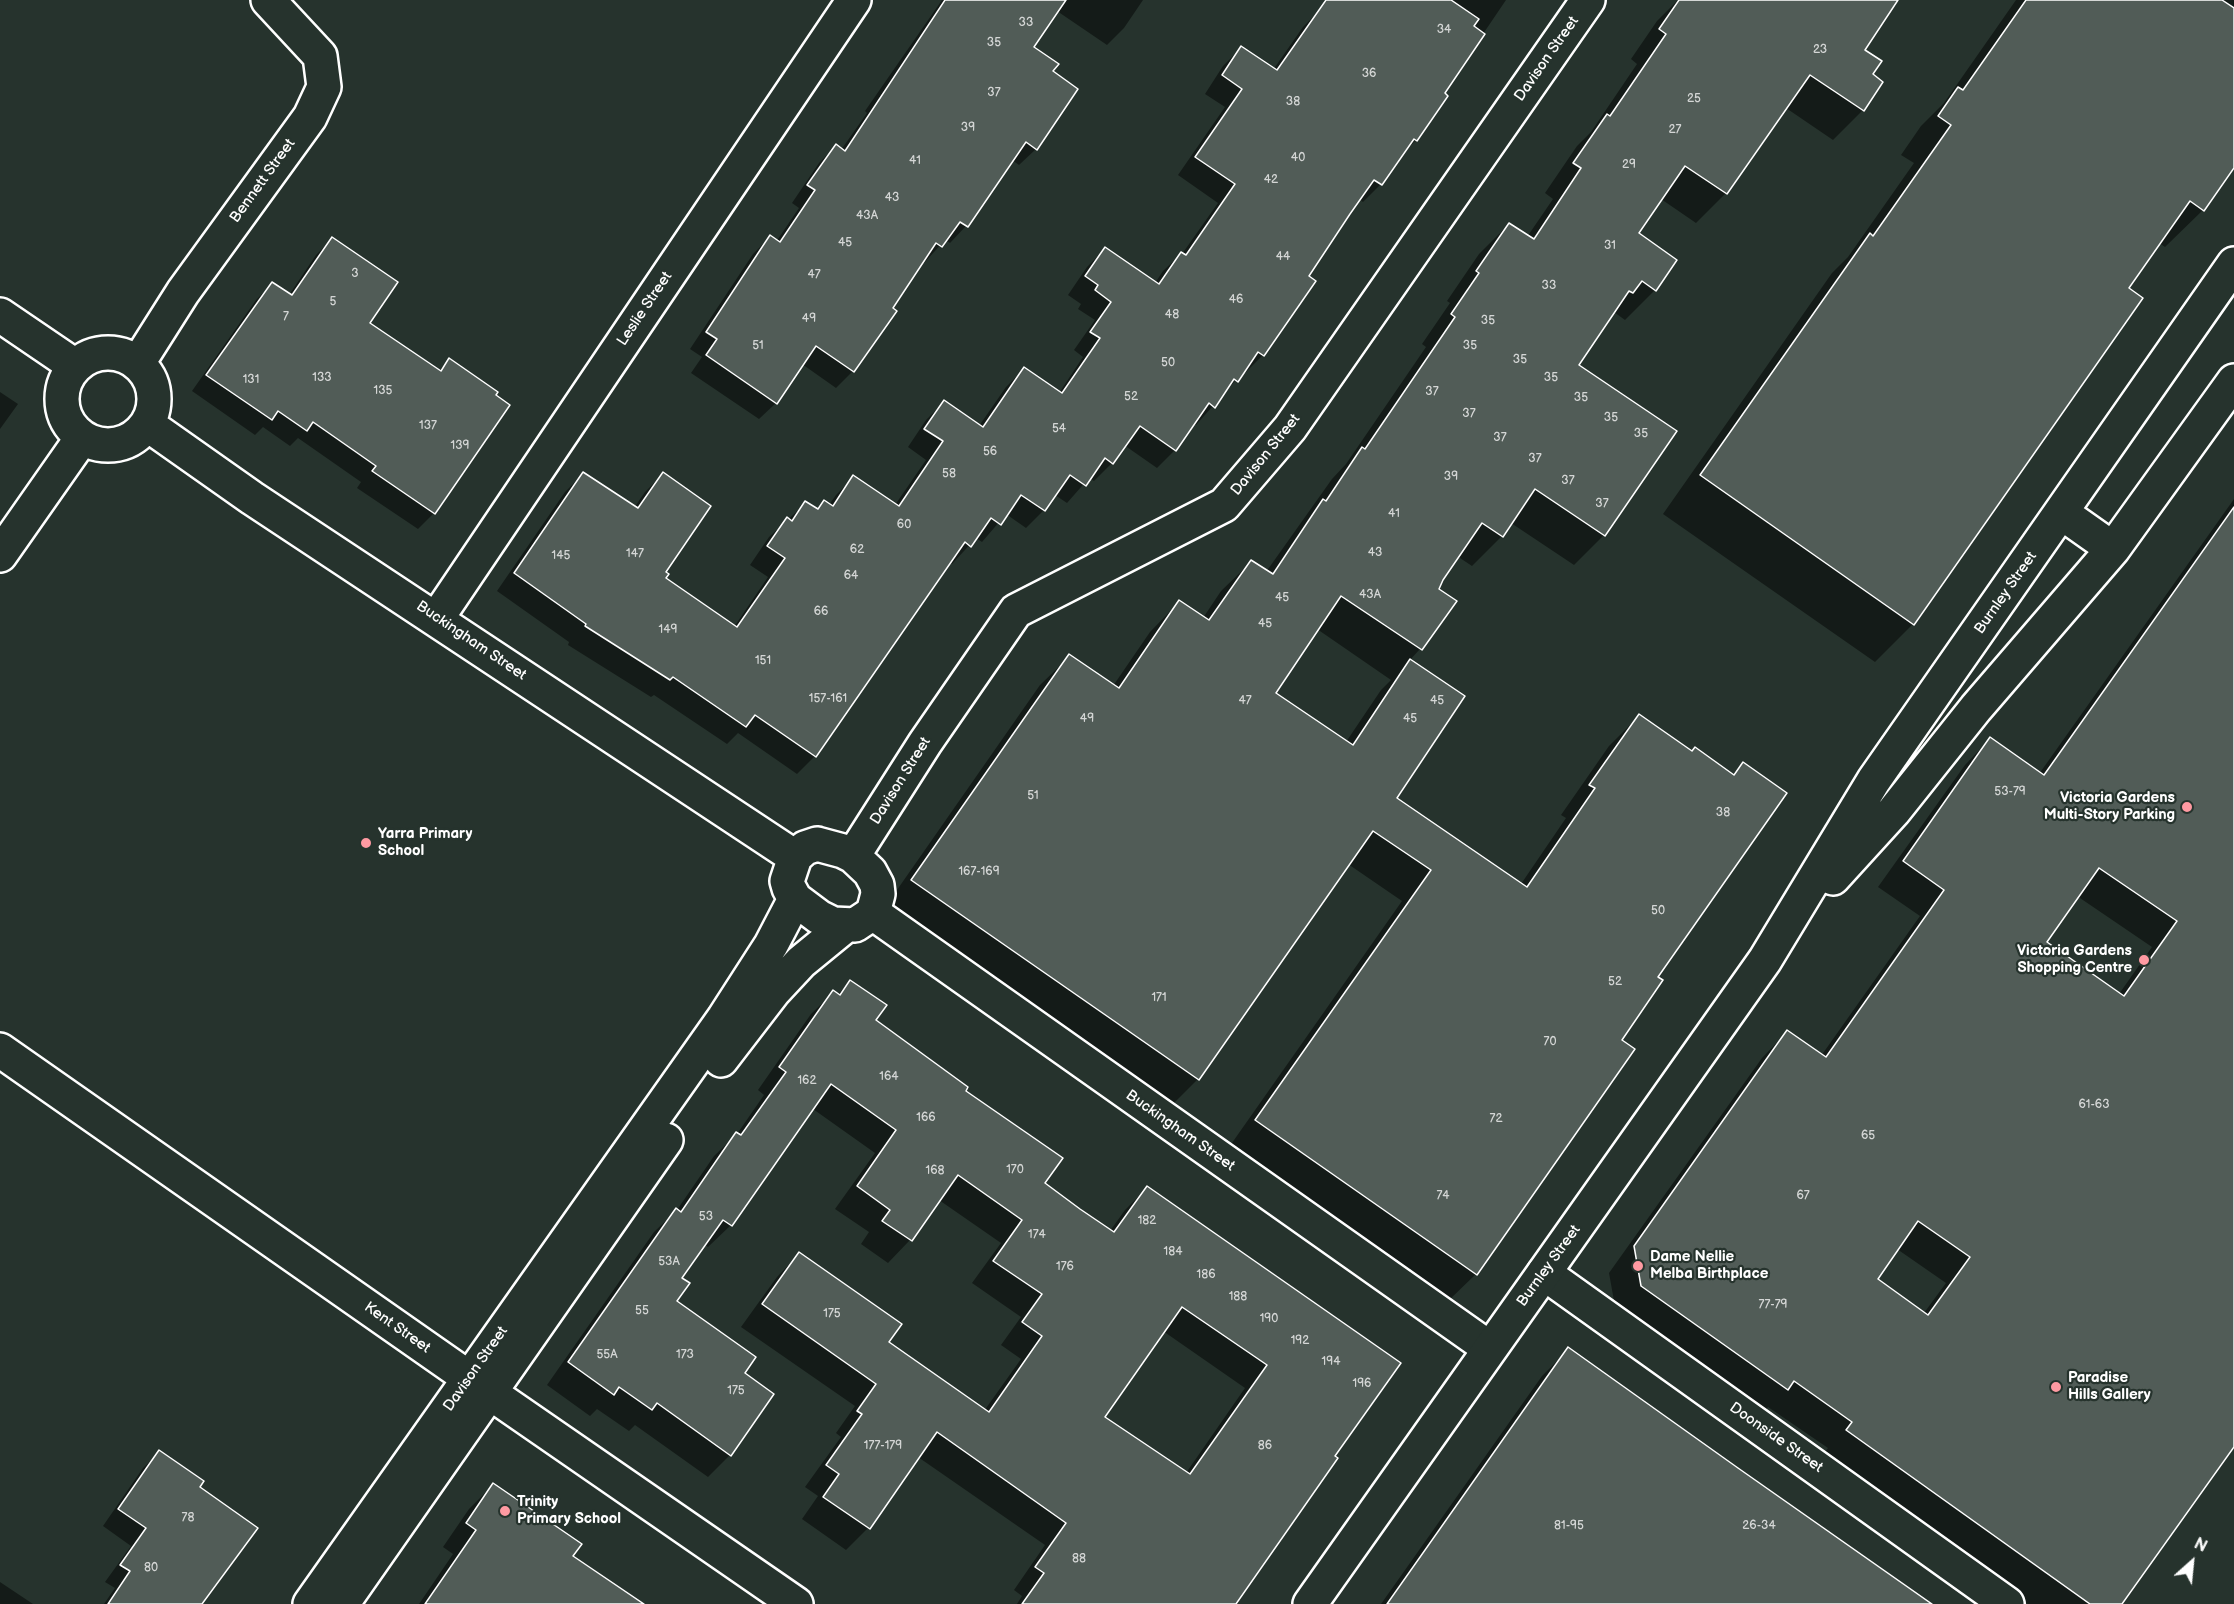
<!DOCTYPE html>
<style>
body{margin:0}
#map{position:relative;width:2234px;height:1604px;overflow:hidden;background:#26332d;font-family:"Balsamiq Sans",sans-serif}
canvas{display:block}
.north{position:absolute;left:2162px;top:1532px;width:60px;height:60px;-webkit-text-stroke:4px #26332d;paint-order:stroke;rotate:27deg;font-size:16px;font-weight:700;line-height:24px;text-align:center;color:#fff}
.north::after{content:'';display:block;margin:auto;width:21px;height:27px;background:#fff;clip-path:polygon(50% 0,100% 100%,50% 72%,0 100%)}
</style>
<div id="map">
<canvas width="2234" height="1604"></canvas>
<div class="north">N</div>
</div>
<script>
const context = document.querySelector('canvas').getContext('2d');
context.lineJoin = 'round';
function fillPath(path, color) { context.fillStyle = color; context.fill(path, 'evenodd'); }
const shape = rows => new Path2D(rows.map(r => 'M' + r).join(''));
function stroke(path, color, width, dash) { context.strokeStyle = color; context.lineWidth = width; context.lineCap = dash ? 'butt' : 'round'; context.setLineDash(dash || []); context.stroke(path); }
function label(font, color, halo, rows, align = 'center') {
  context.font = font + ' "Balsamiq Sans",sans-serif'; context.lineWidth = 4.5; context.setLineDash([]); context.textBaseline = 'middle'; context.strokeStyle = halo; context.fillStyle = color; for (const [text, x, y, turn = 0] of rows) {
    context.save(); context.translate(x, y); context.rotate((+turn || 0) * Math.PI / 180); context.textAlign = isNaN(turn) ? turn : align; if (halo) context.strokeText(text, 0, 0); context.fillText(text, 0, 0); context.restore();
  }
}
const shadow = shape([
 [942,0,1143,0,1124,28,1107,45,1057,11,1032,47,1051,72,1036,149,1019,165,1012,160,966,226,950,243,945,240,924,263,922,261,853,371,836,388,802,364,776,403,759,419,691,373,702,357,690,349,753,254,770,237,776,242,799,208,792,203,819,163,836,146,841,150,867,113,865,111],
 [1334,0,1506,0,1443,93,1416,140,1402,154,1381,184,1363,202,1359,199,1307,276,1263,355,1245,373,1243,372,1196,425,1193,423,1175,450,1157,468,1124,445,1112,463,1094,481,1089,478,1067,503,1055,495,1044,510,1026,528,1006,514,982,542,976,538,952,564,950,562,815,756,797,774,738,733,727,744,654,695,651,697,568,645,569,642,497,591,565,492,583,474,634,508,645,492,663,474,664,579,734,627,768,577,750,565,769,537,806,503,816,509,824,502,829,505,836,495,854,477,895,505,926,460,908,447,926,420,944,402,979,426,1006,387,1024,369,1059,393,1083,357,1074,350,1095,320,1078,309,1081,304,1068,295,1087,267,1105,249,1155,283,1163,271,1181,254,1182,254,1218,203,1178,175,1225,107,1205,94,1223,66,1241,48,1273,70,1303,27,1321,9],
 [1678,0,1897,0,1862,50,1871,74,1863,110,1833,140,1786,108,1726,193,1696,223,1661,199,1637,234,1675,260,1655,290,1625,320,1614,312,1577,365,1674,432,1604,535,1574,565,1511,523,1502,536,1472,566,1457,556,1437,589,1455,601,1420,649,1410,660,1395,798,1521,884,1566,818,1561,815,1609,746,1639,716,1692,753,1732,775,1743,764,1656,977,1620,1040,1476,1274,1446,1303,1227,1150,1402,901,1348,864,1198,1079,1168,1109,883,910,1040,685,1070,656,1113,686,1150,632,1179,602,1203,618,1221,591,1251,562,1266,572,1332,479,1346,464,1426,347,1422,344,1450,303,1447,301,1479,254,1509,224,1527,237,1553,199,1545,193,1577,146,1591,132,1637,64,1631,59,1657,21],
 [1317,629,1391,680,1381,690,1346,742,1274,693],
 [2016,0,2234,0,2234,166,2203,210,2165,247,2159,243,2127,288,2141,298,1913,624,1875,662,1663,514,1832,273,1848,257,1914,163,1901,155,1921,126,1944,103],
 [332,239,368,323,439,371,449,360,494,396,434,513,418,529,357,488,361,482,298,438,290,446,263,427,255,435,192,391,256,300,272,284,289,295,316,255],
 [0,392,18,404,0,429],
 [2234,499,2234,1445,2120,1604,2028,1604,1821,1457,1828,1448,1768,1407,1761,1415,1616,1312,1609,1273,1762,1058,1787,1032,1821,1056,1920,916,1878,887,1965,765,1990,739,2039,774],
 [2077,896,2152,947,2119,994,2044,942],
 [1897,1249,1946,1283,1924,1313,1875,1279],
 [850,982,874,1021,964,1091,1043,1184,1110,1231,1125,1210,1147,1188,1333,1457,1234,1604,1017,1604,1022,1596,1014,1590,1045,1545,918,1457,868,1528,846,1550,802,1519,818,1496,805,1487,841,1437,836,1433,855,1406,741,1327,777,1277,799,1254,887,1342,984,1411,1021,1359,1001,1345,1021,1317,972,1283,1001,1243,939,1200,910,1240,888,1263,861,1244,869,1232,835,1209,875,1153,813,1109,731,1225,708,1247,704,1244,680,1278,675,1301,743,1373,730,1455,708,1477,635,1425,629,1431,597,1409,590,1416,547,1385,654,1232,677,1210,714,1156,737,1134,764,1095,758,1090,811,1014,834,992,837,995],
 [1163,1331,1245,1388,1186,1473,1102,1418],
 [1569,1349,1930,1604,1381,1604,1542,1376],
 [160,1452,198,1487,201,1604,104,1604,115,1588,105,1582,131,1546,103,1526,143,1468],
 [493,1485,571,1556,642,1604,419,1604,453,1554,443,1547,469,1509],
 [0,1582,33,1604,0,1604]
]);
const building = shape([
 [945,0,1066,0,1034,47,1059,64,1053,71,1078,89,1037,150,1026,142,968,227,960,222,942,247,936,243,893,308,897,311,854,372,816,346,777,404,706,355,717,339,706,332,770,235,780,242,815,190,807,185,836,144,845,151,945,0],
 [1326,0,1451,0,1479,19,1474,26,1485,34,1445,93,1448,96,1417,141,1414,139,1382,185,1374,180,1350,214,1309,276,1316,281,1264,356,1258,352,1238,382,1234,379,1215,408,1209,403,1176,451,1140,426,1113,464,1105,458,1086,486,1070,475,1045,511,1021,495,1001,525,991,518,971,547,965,542,816,757,755,715,746,727,673,677,670,680,585,626,586,624,514,573,583,472,638,508,663,472,711,506,666,572,669,574,666,578,737,627,785,558,767,546,787,517,792,521,805,501,818,509,824,500,833,506,853,475,899,506,943,441,924,429,944,400,983,427,1024,367,1062,393,1100,338,1090,332,1111,302,1095,290,1098,285,1085,276,1105,247,1159,284,1181,252,1186,255,1235,184,1195,157,1242,89,1222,75,1241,46,1277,70,1326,0],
 [1679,0,1898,0,1865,50,1882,61,1873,74,1883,82,1864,111,1810,75,1727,194,1685,166,1639,233,1677,260,1656,291,1642,281,1633,293,1629,291,1579,365,1677,431,1605,536,1535,489,1503,537,1482,523,1443,580,1439,589,1457,601,1422,650,1341,596,1276,693,1353,745,1410,659,1465,696,1397,798,1527,887,1595,788,1589,785,1639,714,1692,751,1695,747,1734,775,1743,762,1787,793,1658,977,1663,980,1622,1040,1635,1049,1477,1275,1255,1120,1431,870,1373,831,1199,1080,911,880,1069,654,1119,688,1179,600,1209,620,1251,560,1273,574,1323,499,1326,501,1362,447,1365,449,1455,317,1451,314,1479,273,1476,271,1509,223,1534,239,1581,168,1573,163,1607,114,1610,116,1666,34,1659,29,1679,0],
 [2026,0,2222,0,2234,8,2234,168,2204,211,2190,201,2129,288,2143,298,1914,625,1700,475,1870,233,1873,236,1951,125,1938,116,1958,87,1963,90,2026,0],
 [332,237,398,282,370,323,441,371,449,358,498,392,496,395,510,405,435,514,372,471,376,466,313,422,307,431,278,411,272,420,206,375,272,282,292,295,332,237],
 [2234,507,2234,1447,2122,1604,2090,1604,1846,1430,1852,1422,1794,1381,1788,1390,1641,1286,1634,1246,1787,1030,1826,1057,1944,890,1903,861,1990,737,2044,775,2234,507],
 [2099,868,2177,921,2124,996,2047,942,2099,868],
 [1918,1221,1970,1257,1928,1315,1878,1279,1918,1221],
 [850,980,887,1005,876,1020,968,1087,966,1091,1063,1158,1045,1183,1080,1209,1114,1232,1147,1186,1401,1363,1335,1456,1338,1458,1236,1604,1022,1604,1044,1573,1035,1567,1066,1523,937,1432,870,1529,823,1497,839,1474,826,1465,862,1414,857,1411,876,1384,762,1304,799,1252,902,1324,889,1342,989,1412,1042,1336,1022,1322,1042,1294,993,1261,1022,1220,958,1175,912,1241,882,1221,890,1210,857,1186,896,1130,831,1084,732,1226,723,1220,682,1278,690,1283,677,1301,756,1357,745,1373,774,1394,731,1456,657,1403,652,1410,619,1387,614,1395,568,1362,676,1208,681,1212,736,1132,741,1135,786,1072,779,1067,833,990,840,995,850,980],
 [1182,1307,1267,1365,1190,1474,1105,1417,1182,1307],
 [1568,1347,1738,1468,1932,1604,1387,1604,1568,1347],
 [159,1450,204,1481,200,1487,258,1528,202,1604,108,1604,130,1571,120,1565,146,1528,118,1509,159,1450],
 [493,1483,582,1544,573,1556,644,1604,425,1604,476,1530,466,1523,493,1483]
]);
const minor = shape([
 [0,315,75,366],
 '62 399a46 46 0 1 1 92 0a46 46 0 1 1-92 0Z',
 [138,363,183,292,310,117,324,87,320,56,268,0],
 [147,424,252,498,795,857],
 [0,555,82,438],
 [437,618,854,0],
 [817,844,843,851,853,856,870,872,877,885,878,894,873,913,855,925,833,924,819,917,795,899,789,888,787,881,795,857,805,848,817,844],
 [853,856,925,743,1016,611,1224,505,1290,428,1588,0],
 [873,913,1489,1348],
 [0,1050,489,1392,796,1604],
 [721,1060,774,991,801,962,845,926],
 [1544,1273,2007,1604],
 [310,1604,724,1018,771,945,795,899],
 [342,1604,666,1140]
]);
const secondary = shape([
 [2062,513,2113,549],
 [1833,878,1894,811,1976,708,2113,549,2234,381],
 [1310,1604,1765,960,1874,780,2234,264]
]);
const markers = [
 [2187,807,6,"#ff9aa2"],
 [366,843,6,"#ff9aa2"],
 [2144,960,6,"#ff9aa2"],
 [1638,1266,6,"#ff9aa2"],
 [2056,1387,6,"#ff9aa2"],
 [505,1511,6,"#ff9aa2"]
];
const numberNames = [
 ["33",1026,23],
 ["34",1444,30],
 ["35",994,43],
 ["23",1820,50],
 ["36",1369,74],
 ["37",994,93],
 ["25",1694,99],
 ["38",1293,102],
 ["39",968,128],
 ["27",1675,130],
 ["40",1298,158],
 ["41",915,161],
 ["29",1629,165],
 ["42",1271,180],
 ["43",892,198],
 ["43A",867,216],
 ["45",845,243],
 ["31",1610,246],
 ["44",1283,257],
 ["3",355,274],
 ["47",814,275],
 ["33",1549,286],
 ["46",1236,300],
 ["5",333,302],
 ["48",1172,315],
 ["7",286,317],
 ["49",809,319],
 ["35",1488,321],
 ["51",758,346],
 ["35",1470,346],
 ["35",1520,360],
 ["50",1168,363],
 ["133",322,378],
 ["35",1551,378],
 ["131",251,380],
 ["135",383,391],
 ["37",1432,392],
 ["52",1131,397],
 ["35",1581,398],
 ["37",1469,414],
 ["35",1611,418],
 ["137",428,426],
 ["54",1059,429],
 ["35",1641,434],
 ["37",1500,438],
 ["139",460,446],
 ["56",990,452],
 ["37",1535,459],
 ["58",949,474],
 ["39",1451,477],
 ["37",1568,481],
 ["37",1602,504],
 ["41",1394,514],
 ["60",904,525],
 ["62",857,550],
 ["43",1375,553],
 ["147",635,554],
 ["145",561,556],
 ["64",851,576],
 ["43A",1370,595],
 ["45",1282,598],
 ["66",821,612],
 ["45",1265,624],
 ["149",668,630],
 ["151",763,661],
 ["157-161",828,699],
 ["47",1245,701],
 ["45",1437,701],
 ["49",1087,719],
 ["45",1410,719],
 ["53-79",2010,792],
 ["51",1033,796],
 ["38",1723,813],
 ["167-169",979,872],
 ["50",1658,911],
 ["52",1615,982],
 ["171",1159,998],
 ["70",1550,1042],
 ["164",889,1077],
 ["162",807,1081],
 ["61-63",2094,1105],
 ["166",926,1118],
 ["72",1496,1119],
 ["65",1868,1136],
 ["170",1015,1170],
 ["168",935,1171],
 ["74",1443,1196],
 ["67",1803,1196],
 ["53",706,1217],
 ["182",1147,1221],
 ["174",1037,1235],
 ["184",1173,1252],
 ["53A",669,1262],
 ["176",1065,1267],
 ["186",1206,1275],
 ["188",1238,1297],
 ["77-79",1773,1305],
 ["55",642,1311],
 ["175",832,1314],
 ["190",1269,1319],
 ["192",1300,1341],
 ["55A",607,1355],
 ["173",685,1355],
 ["194",1331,1362],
 ["196",1362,1384],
 ["175",736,1391],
 ["177-179",883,1446],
 ["86",1265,1446],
 ["78",188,1518],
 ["81-95",1569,1526],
 ["26-34",1759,1526],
 ["88",1079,1559],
 ["80",151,1568]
];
const streetNames = [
 ["Davison Street",1547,59,-55],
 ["Bennett Street",263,181,-54],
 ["Leslie Street",645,309,-56],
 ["Davison Street",1266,455,-51],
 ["Burnley Street",2006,593,-55],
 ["Buckingham Street",471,641,34],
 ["Davison Street",901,781,-58],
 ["Buckingham Street",1180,1131,35],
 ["Burnley Street",1549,1266,-54],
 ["Kent Street",397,1328,35],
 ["Davison Street",476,1369,-55],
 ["Doonside Street",1776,1438,35]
];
const poiNames = [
 ["Victoria Gardens",2175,798,"right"],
 ["Multi-Story Parking",2175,815,"right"],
 ["Yarra Primary",378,834],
 ["School",378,851],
 ["Victoria Gardens",2132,951,"right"],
 ["Shopping Centre",2132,968,"right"],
 ["Dame Nellie",1650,1257],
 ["Melba Birthplace",1650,1274],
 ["Paradise",2068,1378],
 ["Hills Gallery",2068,1395],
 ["Trinity",517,1502],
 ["Primary School",517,1519]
];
fillPath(shadow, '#0007');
fillPath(building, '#515c57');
stroke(building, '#fff', 1.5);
stroke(minor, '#fff', 38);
stroke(secondary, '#fff', 38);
stroke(minor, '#26332d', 33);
stroke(secondary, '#26332d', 33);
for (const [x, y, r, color] of markers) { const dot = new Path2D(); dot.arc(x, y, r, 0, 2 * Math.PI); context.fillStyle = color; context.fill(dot); stroke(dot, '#26332d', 2); }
label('12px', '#d4d6d5', null, numberNames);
label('15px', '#fff', '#26332d', streetNames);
label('bold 15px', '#fff', '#26332d', poiNames, 'left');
</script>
